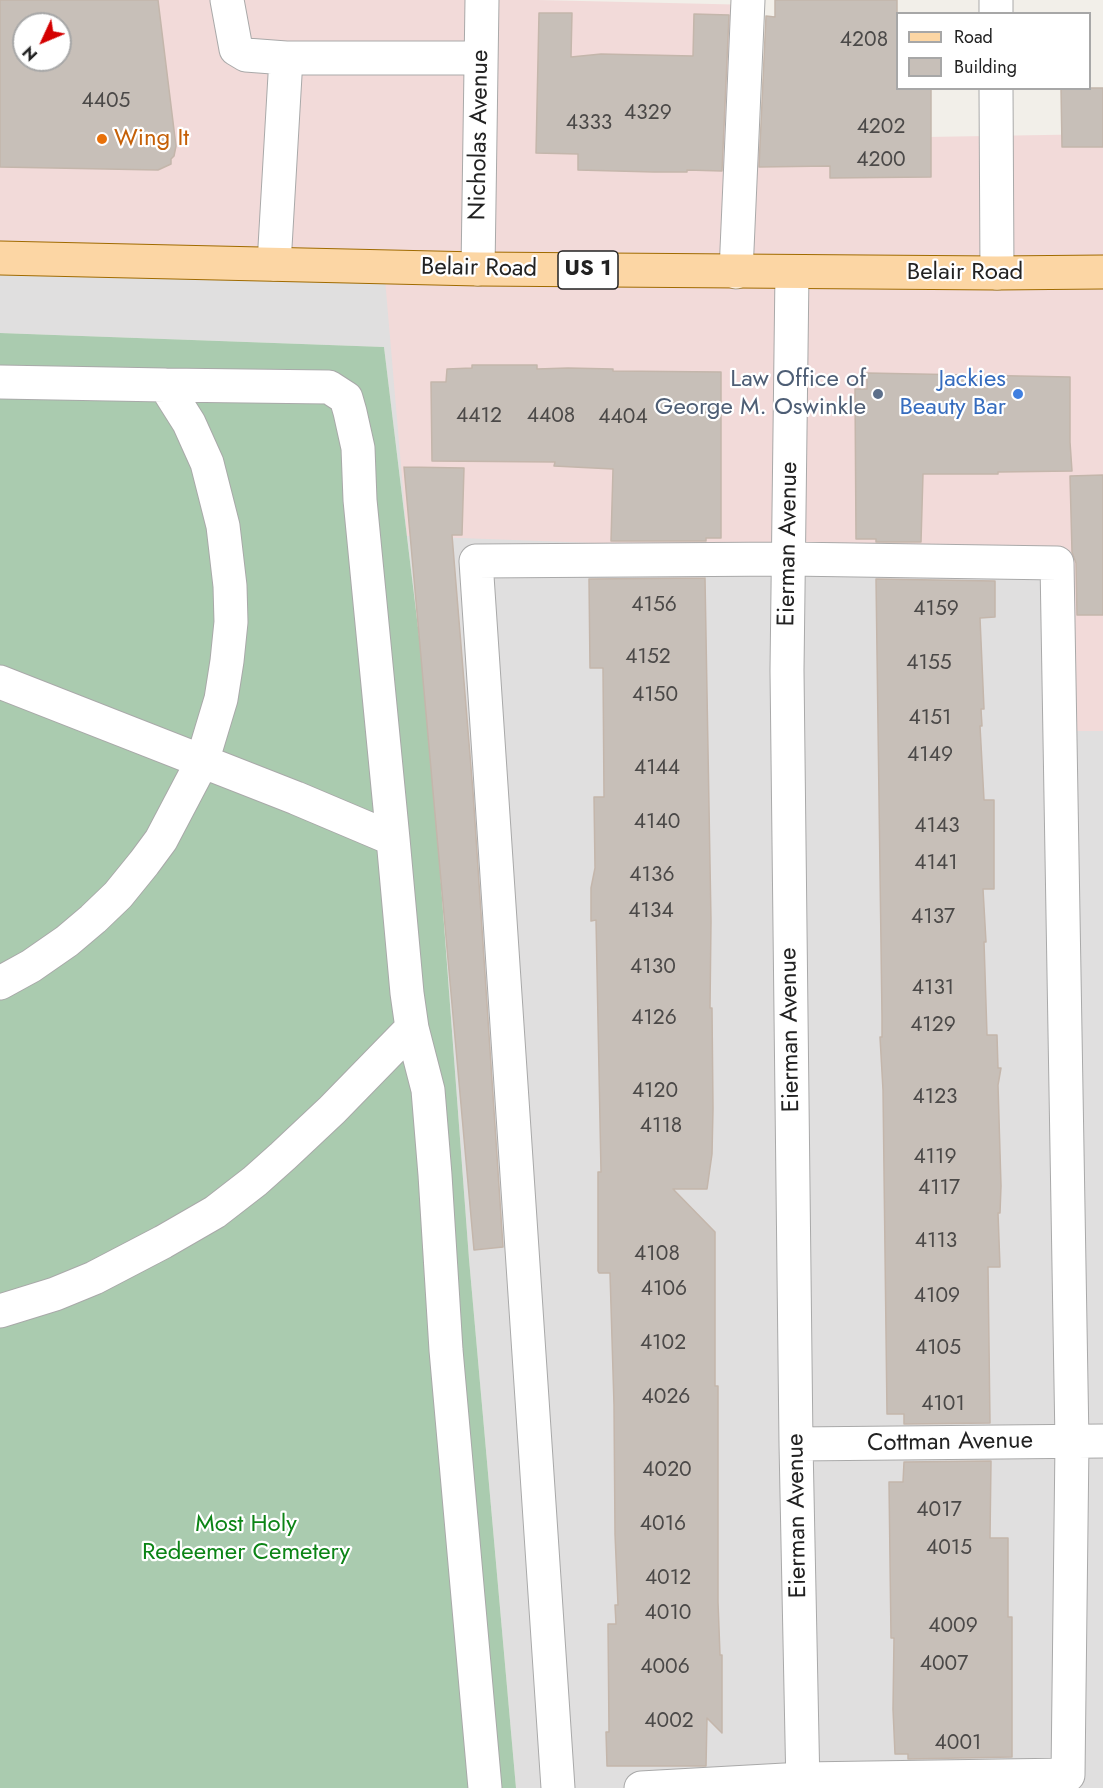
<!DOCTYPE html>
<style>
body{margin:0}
#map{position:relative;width:1103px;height:1788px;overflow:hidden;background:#f2efe9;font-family:Jost,sans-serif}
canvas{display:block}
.legend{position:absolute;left:896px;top:12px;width:195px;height:78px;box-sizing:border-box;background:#fff;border:2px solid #a7a7a7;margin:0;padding:8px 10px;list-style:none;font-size:18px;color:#222}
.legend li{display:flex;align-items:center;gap:12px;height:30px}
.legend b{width:30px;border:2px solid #a7a7a7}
.north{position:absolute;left:12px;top:12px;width:60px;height:60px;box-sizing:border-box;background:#fff;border:2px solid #a7a7a7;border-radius:50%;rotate:226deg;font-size:16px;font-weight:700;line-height:24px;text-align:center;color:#222}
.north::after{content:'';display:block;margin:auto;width:21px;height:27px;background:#d40000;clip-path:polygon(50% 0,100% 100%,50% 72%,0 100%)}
</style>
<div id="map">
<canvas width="1103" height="1788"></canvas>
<ul class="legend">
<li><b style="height:8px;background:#fcd6a4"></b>Road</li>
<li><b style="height:16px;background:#c7bfb8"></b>Building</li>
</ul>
<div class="north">N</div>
</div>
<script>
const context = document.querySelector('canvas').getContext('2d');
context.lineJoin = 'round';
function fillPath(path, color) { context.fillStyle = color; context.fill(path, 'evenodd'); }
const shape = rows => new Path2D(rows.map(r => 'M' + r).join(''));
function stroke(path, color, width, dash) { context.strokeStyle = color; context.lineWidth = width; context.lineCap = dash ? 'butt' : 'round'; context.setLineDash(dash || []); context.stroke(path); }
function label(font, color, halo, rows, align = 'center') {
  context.font = font + ' Jost,sans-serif'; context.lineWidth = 4.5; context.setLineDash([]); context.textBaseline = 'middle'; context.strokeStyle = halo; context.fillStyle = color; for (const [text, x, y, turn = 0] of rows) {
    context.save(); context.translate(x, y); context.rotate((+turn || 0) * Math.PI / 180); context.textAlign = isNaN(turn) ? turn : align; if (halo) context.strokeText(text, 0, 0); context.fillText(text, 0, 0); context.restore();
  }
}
const residential = shape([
 [0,258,384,267,1050,560,1059,731,1103,731,1103,1788,516,1788,469,1259,428,710,384,347,0,333]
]);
const commercial = shape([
 [0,0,538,0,756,5,751,140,1103,134,1103,731,1058,731,1049,560,407,536,384,267,0,258],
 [24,24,60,24,60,60,24,60]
]);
const cemetery = shape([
 [0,333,384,347,428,710,469,1259,516,1788,0,1788]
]);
const building = shape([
 [0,0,158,0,176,146,174,156,171,159,171,164,158,170,0,167,0,0],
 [24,24,60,24,60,60,24,60,24,24],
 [775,0,897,0,897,88,931,88,931,177,830,178,830,166,759,167,766,16,775,17,775,0],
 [539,13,572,13,571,57,601,54,693,56,694,14,729,15,722,171,687,170,687,172,654,172,578,170,578,154,536,153,539,13],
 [1061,88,1103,88,1103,147,1062,147,1061,88],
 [472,365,537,365,537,369,568,368,613,369,613,371,721,372,721,538,706,538,706,541,611,541,613,469,554,466,555,462,432,461,431,382,446,382,447,369,472,368,472,365],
 [867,373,1070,377,1070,442,1072,471,998,472,998,474,923,474,921,542,876,542,876,539,856,539,855,389,867,389,867,373],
 [404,467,464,468,462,535,452,535,473,792,503,1247,474,1250,404,467],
 [1103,475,1103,615,1077,615,1076,563,1072,552,1070,476,1103,475],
 [705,578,711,921,710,1008,712,1008,713,1109,712,1154,707,1189,673,1189,715,1232,715,1386,718,1386,718,1602,720,1655,722,1655,722,1733,707,1718,706,1766,607,1766,606,1732,609,1732,608,1624,616,1624,615,1605,618,1605,615,1534,614,1405,610,1273,599,1273,598,1271,598,1172,601,1172,596,920,591,921,591,888,595,868,594,797,604,797,603,668,590,668,589,579,705,578],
 [876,579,995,581,995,617,980,618,984,709,981,709,982,726,980,726,984,800,994,800,994,889,983,889,986,942,984,942,987,1035,997,1035,998,1068,1001,1068,998,1085,1001,1186,1000,1213,998,1213,1000,1267,988,1267,990,1423,904,1424,904,1414,887,1414,883,1090,880,1037,882,1037,882,1017,876,579],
 [991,1461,990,1538,1008,1538,1008,1617,1012,1617,1012,1757,908,1759,908,1754,895,1754,893,1709,894,1638,891,1638,889,1482,903,1482,904,1462,991,1461]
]);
const minor = shape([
 [227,0,236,49,246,55,286,58],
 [996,0,996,14],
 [996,88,997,273],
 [274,264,286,58,481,58],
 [478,269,482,0],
 [736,272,748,0],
 [792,272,787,670,796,1444,803,1788],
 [0,382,165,385,189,423,207,463,223,526,230,586,231,622,227,661,221,699,202,762,161,840,144,863,118,895,93,919,67,941,31,966,0,983],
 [165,385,329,387,346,398,350,412,358,448,360,500,393,839],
 [0,682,296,798,393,839,407,993,412,1028,332,1110,283,1156,255,1181,215,1212,163,1242,94,1278,55,1294,0,1311],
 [412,1028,428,1090,435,1175,446,1350,485,1788],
 [796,1444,1103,1441],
 [558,1788,476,561,789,559,1057,563,1072,1442,1068,1775,803,1779,641,1788]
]);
const major = shape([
 [0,258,478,269,997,273,1103,272]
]);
const markers = [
 [102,139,6,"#e8710a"],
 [878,394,6,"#5c6f8a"],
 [1018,394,6,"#3f7fe0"]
];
const numberNames = [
 ["4208",864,41],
 ["4405",106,102],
 ["4329",648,114],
 ["4333",589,124],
 ["4202",881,128],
 ["4200",881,161],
 ["4412",479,417],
 ["4408",551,417],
 ["4404",623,418],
 ["4156",654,606],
 ["4159",936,610],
 ["4152",648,658],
 ["4155",929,664],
 ["4150",655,696],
 ["4151",930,719],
 ["4149",930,756],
 ["4144",657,769],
 ["4140",657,823],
 ["4143",937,827],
 ["4141",936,864],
 ["4136",652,876],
 ["4134",651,912],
 ["4137",933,918],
 ["4130",653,968],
 ["4131",933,989],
 ["4126",654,1019],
 ["4129",933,1026],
 ["4120",655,1092],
 ["4123",935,1098],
 ["4118",661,1127],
 ["4119",935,1158],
 ["4117",939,1189],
 ["4113",936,1242],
 ["4108",657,1255],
 ["4106",664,1290],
 ["4109",937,1297],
 ["4102",663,1344],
 ["4105",938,1349],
 ["4026",666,1398],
 ["4101",943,1405],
 ["4020",667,1471],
 ["4017",939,1511],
 ["4016",663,1525],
 ["4015",949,1549],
 ["4012",668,1579],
 ["4010",668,1614],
 ["4009",953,1627],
 ["4007",944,1665],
 ["4006",665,1668],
 ["4002",669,1722],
 ["4001",958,1744]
];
const shields = [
 [588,270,60]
];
const shieldNames = [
 ["US 1",588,270]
];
const streetNames = [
 ["Nicholas Avenue",480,135,-89],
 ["Belair Road",479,269,1],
 ["Belair Road",965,273],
 ["Eierman Avenue",789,544,-89],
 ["Eierman Avenue",791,1030,-91],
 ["Cottman Avenue",950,1443,-1],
 ["Eierman Avenue",798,1516,-91]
];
const foodNames = [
 ["Wing It",114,139]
];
const serviceNames = [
 ["Law Office of",866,380],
 ["George M. Oswinkle",866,408]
];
const shopNames = [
 ["Jackies",1006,380],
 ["Beauty Bar",1006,408]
];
const parkNames = [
 ["Most Holy",246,1525],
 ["Redeemer Cemetery",246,1553]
];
fillPath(residential, '#e0dfdf');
fillPath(commercial, '#f2dad9');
fillPath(cemetery, '#aacbaf');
fillPath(building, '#c7bfb8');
stroke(building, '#c4b6ab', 1.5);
stroke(minor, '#a9a9a9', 35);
stroke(major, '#a06b00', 35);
stroke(minor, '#fff', 33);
stroke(major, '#fcd6a4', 33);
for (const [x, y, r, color] of markers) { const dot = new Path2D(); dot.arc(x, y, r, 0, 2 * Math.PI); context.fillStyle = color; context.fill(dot); stroke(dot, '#fff', 2); }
label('21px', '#4b4948', null, numberNames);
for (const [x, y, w] of shields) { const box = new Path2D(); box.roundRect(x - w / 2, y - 19, w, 38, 4.5); context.fillStyle = '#fff'; context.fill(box); stroke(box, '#222', 1.5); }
label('bold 22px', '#222', null, shieldNames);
label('24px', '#222', '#fff', streetNames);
label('24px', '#c56008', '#fff', foodNames, 'left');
label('24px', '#4e5e75', '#fff', serviceNames, 'right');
label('24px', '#366cbe', '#fff', shopNames, 'right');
label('24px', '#0c8416', '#fff', parkNames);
</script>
